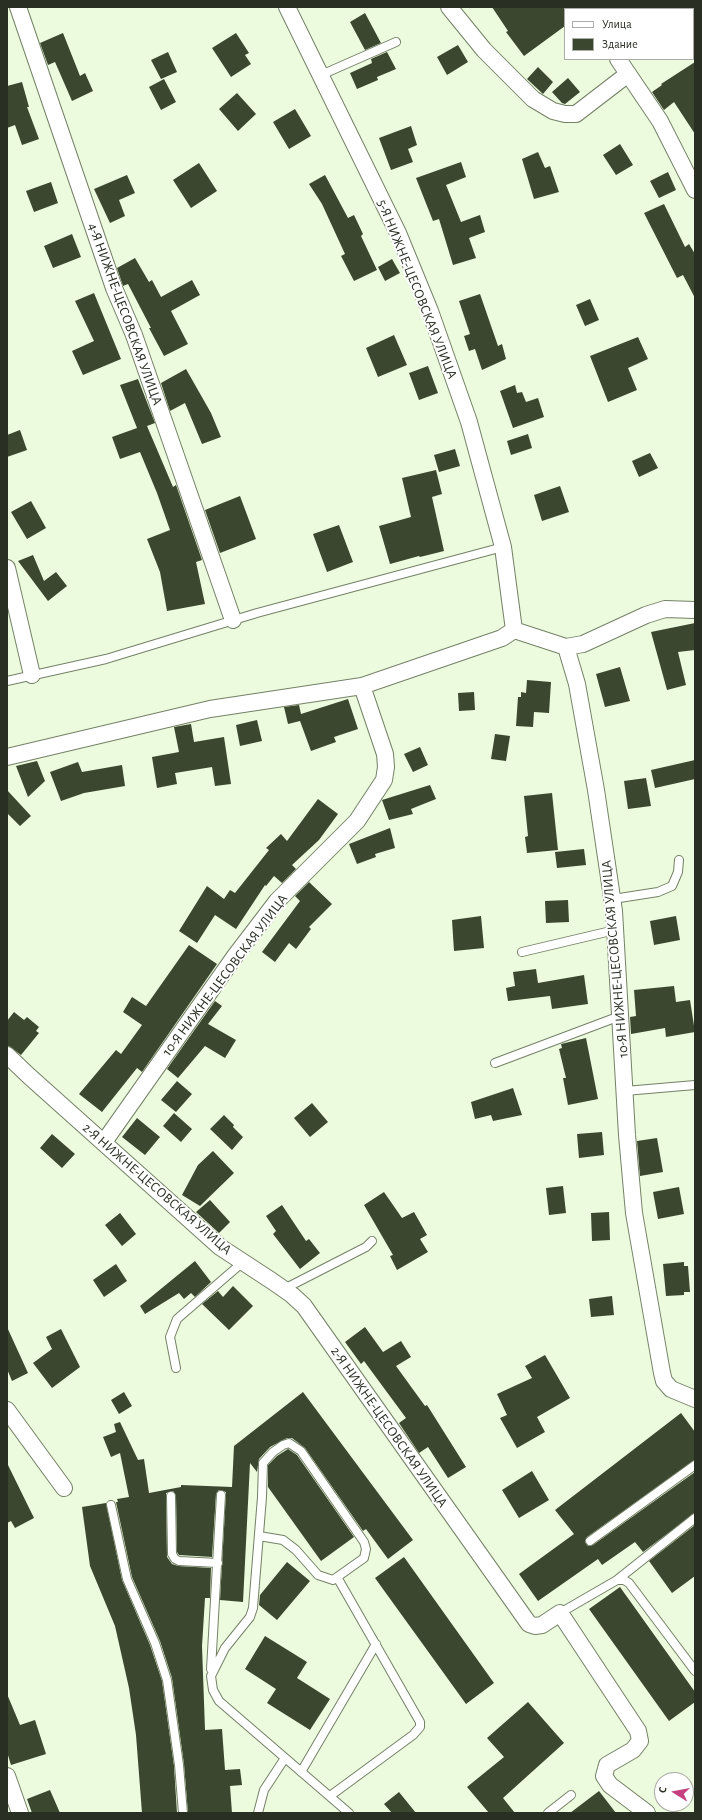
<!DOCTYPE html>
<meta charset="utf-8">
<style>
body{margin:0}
#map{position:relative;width:702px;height:1820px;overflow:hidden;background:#ecfadd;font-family:"Alegreya Sans",sans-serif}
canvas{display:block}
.frame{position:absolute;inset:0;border:8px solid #2a2f24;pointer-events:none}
.legend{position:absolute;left:564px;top:8px;width:130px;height:52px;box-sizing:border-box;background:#fff;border:1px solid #aaaca7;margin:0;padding:5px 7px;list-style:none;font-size:12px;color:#2a2f24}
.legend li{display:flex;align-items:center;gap:8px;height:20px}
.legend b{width:20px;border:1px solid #aaaca7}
.north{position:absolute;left:654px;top:1772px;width:40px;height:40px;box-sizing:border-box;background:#fff;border:1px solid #aaaca7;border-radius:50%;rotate:281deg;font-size:11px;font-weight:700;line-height:16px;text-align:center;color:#2a2f24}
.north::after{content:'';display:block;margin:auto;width:14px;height:18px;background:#c63f7f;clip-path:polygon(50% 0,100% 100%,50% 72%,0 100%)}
</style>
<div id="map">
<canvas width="702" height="1820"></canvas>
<div class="frame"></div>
<ul class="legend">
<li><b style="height:5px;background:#fff"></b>Улица</li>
<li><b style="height:11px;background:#3c4730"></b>Здание</li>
</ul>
<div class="north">С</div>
</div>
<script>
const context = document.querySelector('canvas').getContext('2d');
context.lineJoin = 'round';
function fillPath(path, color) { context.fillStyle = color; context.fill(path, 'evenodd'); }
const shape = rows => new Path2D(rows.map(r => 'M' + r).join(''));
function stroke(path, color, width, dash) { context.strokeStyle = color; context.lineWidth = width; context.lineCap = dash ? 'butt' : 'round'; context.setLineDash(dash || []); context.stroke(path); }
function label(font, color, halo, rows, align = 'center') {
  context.font = font + ' "Alegreya Sans",sans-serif'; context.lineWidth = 4; context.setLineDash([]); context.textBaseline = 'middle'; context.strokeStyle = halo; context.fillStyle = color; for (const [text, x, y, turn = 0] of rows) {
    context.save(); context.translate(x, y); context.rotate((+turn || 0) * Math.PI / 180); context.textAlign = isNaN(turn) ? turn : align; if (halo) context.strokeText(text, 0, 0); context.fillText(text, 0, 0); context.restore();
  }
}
const building = shape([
 [492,7,565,7,565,26,524,56,506,32,508,31],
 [365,13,381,43,365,50,350,22],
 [63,33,80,76,85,73,93,91,72,101,55,62,48,65,40,43],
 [236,33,249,53,245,55,251,64,231,77,212,48],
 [458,45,468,62,447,75,437,57],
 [168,52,177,72,161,79,151,60],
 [387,52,396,69,377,77,378,80,357,89,350,73,372,63,371,59],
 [695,62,695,134,674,102,664,110,652,92,662,85,661,84],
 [538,67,553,82,543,94,527,79],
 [568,78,580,92,565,104,562,103,552,92],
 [164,79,176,102,161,110,149,87],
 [22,82,29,107,27,107,39,139,22,145,15,125,7,128,7,86],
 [237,93,256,114,238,131,219,109],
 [295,109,311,136,289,149,273,122],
 [411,126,417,145,408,149,413,162,391,170,379,138],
 [620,144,633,165,616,175,603,155],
 [538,152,545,168,550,166,559,192,534,199,522,159],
 [461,162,466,177,446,185,461,222,480,215,485,232,469,238,476,258,453,265,439,219,433,221,416,178],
 [199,163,217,191,191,208,173,180],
 [668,172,676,190,659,198,650,181],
 [127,175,135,193,119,200,125,216,110,223,94,189],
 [325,175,348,218,354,215,363,234,361,236,377,270,354,281,341,256,345,254,322,204,309,184],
 [51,182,58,203,34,212,26,191],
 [664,204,685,247,689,244,695,254,695,298,683,275,677,278,644,213],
 [72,234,81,257,53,268,44,246],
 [135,258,149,282,152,280,161,297,192,280,200,295,171,311,188,344,164,356,149,328,151,328,128,284,123,286,117,268],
 [392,259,400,273,385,281,378,267],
 [94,293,121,359,83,375,72,351,94,341,75,301],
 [480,294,498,346,502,344,506,359,482,370,475,349,469,351,464,336,470,334,459,301],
 [590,299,599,320,585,326,576,305],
 [394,335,407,365,378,377,366,348],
 [638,337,648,359,628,368,637,390,608,402,590,356],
 [428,366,438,393,419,400,409,373],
 [186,369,211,413,221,437,202,444,185,403,170,411,161,383],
 [138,379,155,423,147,426,173,487,176,485,202,560,196,562,205,604,167,611,160,572,147,539,170,530,157,493,140,452,120,459,112,437,137,428,120,385],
 [515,385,517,393,522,392,526,402,538,398,544,417,513,428,500,391],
 [20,430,27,450,7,457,7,435],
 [528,434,532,448,511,455,507,441],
 [455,449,460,466,439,472,434,455],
 [650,453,658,468,639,477,632,461],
 [436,470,442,494,432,497,444,551,420,557,419,556,390,564,379,526,411,517,402,478],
 [560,486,569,512,542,521,534,495],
 [240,496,256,539,220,553,205,510],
 [31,501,46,528,27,539,11,512],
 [339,525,353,562,327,572,313,534],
 [33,555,44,581,56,572,67,586,48,601,18,561],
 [695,623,695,650,678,652,686,685,667,690,651,632],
 [620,667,630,701,605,707,596,674],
 [527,680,551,682,549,713,534,712,533,727,516,726,518,697,521,697,521,692,526,693],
 [474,692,475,710,459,711,458,693],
 [348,699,358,729,334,737,336,742,311,751,300,721,288,724,284,707,299,705,301,714],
 [257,720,262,741,240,746,236,725],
 [191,724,194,742,224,737,231,784,215,786,212,767,175,773,177,784,157,788,152,757,179,752,174,727],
 [495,734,510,736,506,761,491,759],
 [420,747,428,765,413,772,404,754],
 [695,760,695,779,655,788,651,770],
 [37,761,45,781,28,797,16,766],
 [78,762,82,772,122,765,125,786,84,793,61,801,50,772],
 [646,778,651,806,628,809,624,781],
 [430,785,436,799,411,809,413,814,389,820,382,800],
 [7,790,31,816,20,826,7,813],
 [552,793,558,850,527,853,525,837,528,836,524,796],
 [318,799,338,814,319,840,292,865,296,869,282,883,274,876,266,886,265,885,236,929,215,915,197,943,179,931,207,886,224,899,230,890,235,893,269,850,266,848,281,834,287,841],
 [390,828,395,848,375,854,376,857,357,864,349,844],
 [584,849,586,865,557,868,555,852],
 [309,882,332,904,309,927,311,929,296,949,289,943,275,962,262,952,300,901,295,896],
 [568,900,569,922,546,923,545,901],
 [481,916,484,948,454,951,452,920],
 [676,916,680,940,654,945,650,921],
 [189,945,217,964,142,1072,137,1068,102,1112,79,1094,116,1050,121,1054,142,1025,123,1012,132,997,146,1006],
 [536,969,538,983,584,975,588,1004,552,1009,550,996,508,1001,506,988,515,986,513,972],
 [674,986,676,1002,690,1000,695,1032,666,1037,665,1028,631,1034,630,1017,636,1016,634,990],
 [215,1001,222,1006,208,1024,236,1040,225,1058,205,1046,178,1078,167,1069],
 [14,1012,24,1020,27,1017,39,1027,36,1031,39,1033,21,1055,7,1045,7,1021],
 [586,1038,598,1099,568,1105,563,1078,566,1078,559,1049,562,1048,561,1044],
 [177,1081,192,1094,176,1112,161,1100],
 [513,1088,522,1115,493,1121,491,1115,475,1119,471,1102],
 [312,1103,328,1122,310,1137,294,1118],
 [174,1113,192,1129,181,1142,163,1126],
 [224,1115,234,1125,233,1127,243,1137,232,1150,210,1129],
 [137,1118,160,1137,145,1155,122,1137],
 [602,1132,604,1155,579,1158,577,1134],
 [52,1134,75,1154,62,1168,40,1148],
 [657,1138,663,1172,640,1176,637,1141],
 [213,1151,234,1173,200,1206,182,1195,198,1165],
 [563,1186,566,1213,549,1215,546,1188],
 [679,1187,684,1214,658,1219,653,1192],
 [384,1192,402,1218,414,1212,427,1235,420,1239,428,1252,397,1270,390,1256,393,1255,364,1205],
 [210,1200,230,1222,219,1233,196,1212],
 [282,1205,306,1241,309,1239,320,1253,300,1269,273,1234,276,1231,266,1216],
 [609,1212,610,1240,592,1241,591,1213],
 [120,1213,136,1234,122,1246,105,1225],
 [195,1261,211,1282,195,1297,191,1293,184,1299,179,1293,145,1314,140,1306],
 [684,1262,684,1266,688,1266,690,1292,684,1292,684,1295,666,1296,663,1264],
 [116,1264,127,1281,104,1297,93,1280],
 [233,1286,253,1306,229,1330,202,1304,218,1291,223,1297],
 [612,1296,614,1315,591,1317,589,1299],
 [7,1327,28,1373,12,1381,7,1369],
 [365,1327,383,1352,401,1341,411,1357,396,1366,425,1406,427,1405,466,1467,448,1478,428,1447,419,1453,399,1423,406,1418,364,1361,361,1364,345,1342],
 [61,1329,80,1367,52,1388,33,1363,52,1349,46,1337],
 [545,1355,570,1398,537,1417,545,1432,517,1448,500,1418,507,1415,497,1394,532,1378,525,1366],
 [124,1392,132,1406,119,1414,111,1400],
 [303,1392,413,1540,388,1559,366,1529,363,1531,305,1448,292,1438,287,1438,270,1447,259,1459,257,1472,250,1463,243,1602,220,1600,226,1492,219,1490,216,1494,212,1557,179,1555,177,1552,176,1496,173,1491,166,1493,167,1557,172,1564,178,1566,211,1568,210,1598,205,1598,202,1646,205,1730,222,1729,225,1770,240,1769,242,1785,230,1786,232,1813,188,1813,184,1764,172,1678,160,1641,132,1577,116,1502,118,1502,117,1499,129,1497,120,1453,111,1457,103,1437,116,1432,114,1424,120,1422,138,1460,144,1459,149,1493,181,1487,181,1485,232,1487,234,1446],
 [681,1413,695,1432,695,1460,587,1537,585,1542,588,1546,593,1545,695,1472,695,1513,643,1552,635,1542,602,1565,598,1559,538,1601,519,1574,574,1534,555,1510],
 [288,1449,297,1455,354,1537,321,1561,268,1487,268,1465,277,1456],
 [7,1463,34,1518,15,1528,11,1521,7,1523],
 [532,1471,549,1500,519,1518,502,1490],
 [106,1503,122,1580,150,1645,162,1681,174,1766,177,1813,142,1813,136,1735,129,1688,115,1626,90,1566,82,1507],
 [695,1525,695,1576,672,1593,649,1561],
 [404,1557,494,1683,466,1704,375,1578],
 [287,1562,310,1581,277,1620,259,1605,260,1595],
 [620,1587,695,1692,695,1702,669,1721,589,1609],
 [265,1636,307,1662,297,1678,330,1699,310,1730,267,1703,276,1689,245,1669],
 [7,1694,20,1725,35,1720,46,1754,11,1765,7,1752],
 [528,1702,564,1743,503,1798,515,1813,489,1813,467,1787,504,1757,487,1738],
 [50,1790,60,1813,32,1813,27,1799],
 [599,1791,616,1813,570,1813],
 [399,1792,416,1813,392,1813,384,1804]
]);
const service = shape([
 [321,75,396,42],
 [7,681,106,659,257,613,503,547],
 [613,899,658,892,672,886,678,872,679,860],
 [522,952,615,930],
 [495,1063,620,1016],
 [625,1091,695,1085],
 [284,1289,366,1247,372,1241],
 [176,1368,170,1337,177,1319,243,1262],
 [171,1496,172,1554,175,1559,179,1561,218,1563],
 [111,1505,127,1579,155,1643,167,1680,179,1765,183,1813],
 [259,1536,283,1540,296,1550,318,1575,333,1580,364,1558,366,1549,364,1542,301,1451,289,1443,283,1445,273,1452,263,1463,262,1497,253,1608,250,1617,225,1648,211,1676,213,1690,219,1701,349,1813],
 [590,1541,695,1465],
 [617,1580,695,1518],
 [560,1613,617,1580,624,1580,629,1583,695,1671],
 [211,1669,221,1495],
 [301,1772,376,1644],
 [330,1796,413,1735,420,1727,420,1722,337,1577],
 [258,1813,264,1790,285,1758],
 [548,1813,571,1795]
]);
const minor = shape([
 [18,7,114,288,134,335,233,620],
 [287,7,398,233,430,311,469,422,503,547,514,630],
 [449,7,484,50,533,99,553,111,565,114,576,114,628,74],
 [581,7,583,9],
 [618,59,660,121,695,190],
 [7,568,32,675],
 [514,630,566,647,577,684,596,790,614,911,627,1135,634,1213,662,1373,664,1381,671,1389,695,1399],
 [566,647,583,644,646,615,665,609,695,610],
 [7,757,210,709,362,686,502,638,514,630],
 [7,1055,29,1076,220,1247,272,1281,292,1295,304,1306,529,1624,535,1626,542,1625,560,1613,638,1731,640,1741,633,1750,607,1765,604,1776,610,1785,647,1813],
 [104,1142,235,956,277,901,357,821,384,780,386,767,385,754,362,686],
 [7,1410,64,1488],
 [7,1776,20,1813]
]);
const streetNames = [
 ["5-Я НИЖНЕ-ЦЕСОВСКАЯ УЛИЦА",417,289,68],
 ["4-Я НИЖНЕ-ЦЕСОВСКАЯ УЛИЦА",125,314,70],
 ["10-Я НИЖНЕ-ЦЕСОВСКАЯ УЛИЦА",615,959,-95],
 ["10-Я НИЖНЕ-ЦЕСОВСКАЯ УЛИЦА",225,975,-53],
 ["2-Я НИЖНЕ-ЦЕСОВСКАЯ УЛИЦА",157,1189,41],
 ["2-Я НИЖНЕ-ЦЕСОВСКАЯ УЛИЦА",389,1427,55]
];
fillPath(building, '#3c4730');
stroke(service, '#748167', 10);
stroke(minor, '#748167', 18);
stroke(service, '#fff', 8);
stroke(minor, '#fff', 16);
label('14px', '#2a2f24', '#fff', streetNames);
</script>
